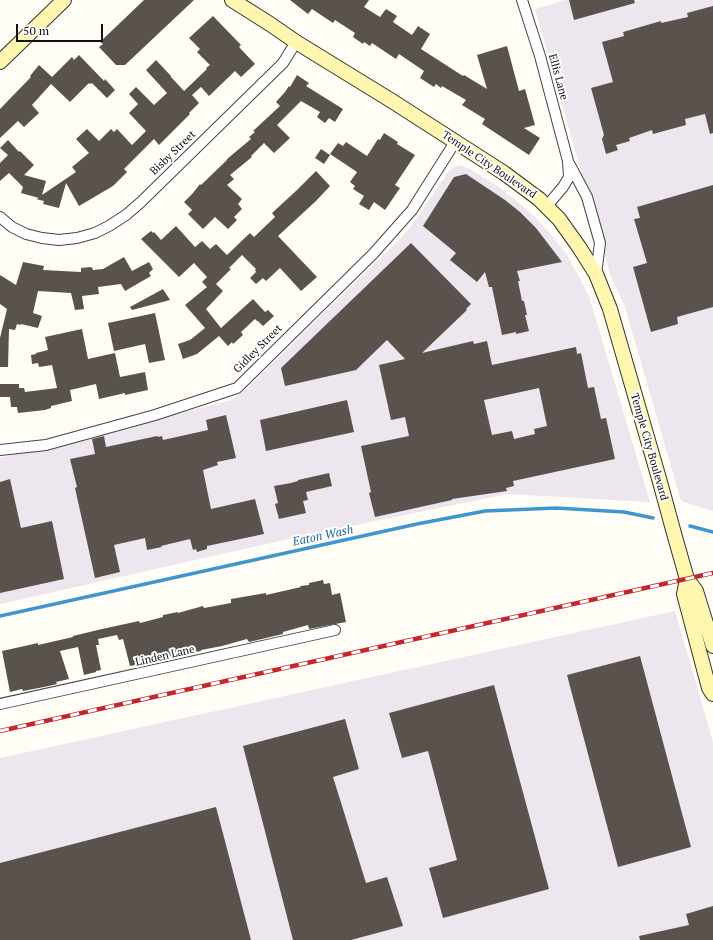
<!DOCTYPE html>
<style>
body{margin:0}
#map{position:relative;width:713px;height:940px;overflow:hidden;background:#fffdf5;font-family:"PT Serif",serif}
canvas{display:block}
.scale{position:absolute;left:16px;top:24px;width:87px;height:18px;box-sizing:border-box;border:2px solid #111;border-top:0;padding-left:5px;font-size:12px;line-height:14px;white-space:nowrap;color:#111;-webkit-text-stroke:3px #fff;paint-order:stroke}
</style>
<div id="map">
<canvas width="713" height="940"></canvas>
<div class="scale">50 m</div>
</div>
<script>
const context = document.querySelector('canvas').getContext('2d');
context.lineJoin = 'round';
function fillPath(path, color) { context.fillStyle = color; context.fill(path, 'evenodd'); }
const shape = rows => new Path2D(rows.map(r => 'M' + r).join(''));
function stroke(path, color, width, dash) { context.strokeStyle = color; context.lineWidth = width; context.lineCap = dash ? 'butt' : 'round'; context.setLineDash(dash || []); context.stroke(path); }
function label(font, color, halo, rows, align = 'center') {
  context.font = font + ' "PT Serif",serif'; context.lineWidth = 4; context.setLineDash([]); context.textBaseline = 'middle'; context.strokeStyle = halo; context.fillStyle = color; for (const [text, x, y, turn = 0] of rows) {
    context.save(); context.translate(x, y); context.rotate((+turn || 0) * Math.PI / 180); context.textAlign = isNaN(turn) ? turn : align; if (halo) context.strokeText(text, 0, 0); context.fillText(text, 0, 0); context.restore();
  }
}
const industrial = shape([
 [566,0,713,0,713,511,681,501,625,307,610,274,535,9],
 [459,165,470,169,500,188,519,203,537,219,552,236,567,255,578,275,590,299,650,502,507,494,293,538,0,604,0,458,232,400,249,386,399,240,415,221,448,172,453,168],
 [675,611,713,742,713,940,0,940,0,758]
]);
const stream = shape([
 [690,526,713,532],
 [0,616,417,524,485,511,556,508,624,512,653,518]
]);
const building = shape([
 [144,0,194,0,125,65,116,65,99,47,103,44,100,42],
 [290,0,369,0,364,7,380,17,386,9,397,16,393,22,412,35,418,26,430,34,421,49,463,76,464,75,487,89,477,55,507,46,519,91,525,89,535,125,524,128,540,138,529,155,482,124,485,119,462,105,466,100,442,86,441,88,436,84,434,87,420,78,424,71,399,54,396,59,372,43,370,46,364,42,363,44,353,37,355,33,335,20,333,23,312,9,308,14],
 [569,0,634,0,635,3,574,20],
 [713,6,713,133,710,134,705,114,685,119,686,125,653,134,652,130,629,138,630,141,616,145,618,150,606,154,602,139,604,135,591,88,613,82,602,42,624,36,623,32,661,21,661,23,688,17,687,13],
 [213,16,241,45,239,47,255,64,241,77,235,71,209,96,201,87,192,95,199,103,189,113,190,114,159,145,154,139,124,169,127,172,113,186,79,206,66,183,59,208,43,204,44,201,36,199,39,198,21,193,23,187,9,173,0,181,0,163,8,155,0,148,8,140,19,152,20,151,34,165,24,175,46,181,42,195,76,172,72,167,89,153,76,139,87,129,99,141,111,129,114,132,117,129,132,145,146,131,129,113,138,104,129,94,136,87,154,105,167,93,146,70,156,60,171,76,171,77,184,91,207,69,206,68,210,65,197,52,200,49,189,38],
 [79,55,104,81,105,79,115,90,107,98,92,83,90,84,89,83,70,102,51,84,32,105,39,113,24,127,18,121,0,138,0,109,31,77,30,76,39,65,52,77,72,57,74,60],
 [297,75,309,83,306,86,343,109,335,122,329,118,325,123,317,117,320,112,301,101,277,125,290,138,274,153,264,143,251,156,252,157,230,175,234,179,227,185,242,199,238,204,242,209,234,217,237,220,228,229,215,217,203,229,188,214,192,210,184,202,193,193,200,184,201,185,227,160,227,159,251,139,249,137,255,132,253,131,280,106,276,102,285,92,289,86,290,87],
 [384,133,398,142,397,144,415,155,395,185,400,188,385,210,374,202,369,210,359,204,364,196,353,189,355,186,350,182,357,172,330,154,338,143,343,146,346,142,367,156,378,139,380,140],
 [321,149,330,155,324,164,315,158],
 [316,171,330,186,316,201,278,236,317,277,301,291,280,268,266,281,263,278,256,284,250,278,256,272,255,270,256,269,242,255,229,268,231,269,216,284,223,291,206,309,221,328,253,299,265,312,268,310,274,316,263,326,258,321,257,321,255,319,241,332,243,335,233,344,232,342,228,346,219,336,197,354,183,359,178,344,190,340,205,328,185,305,207,287,202,282,207,277,194,263,179,277,141,239,151,231,153,233,154,232,161,240,176,226,195,247,202,241,210,249,216,244,227,255,250,233,254,237,275,217,272,213,297,190],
 [466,174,505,200,520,212,536,228,562,262,517,271,520,281,518,281,522,301,524,301,527,315,525,315,529,331,516,334,516,332,502,335,492,287,489,287,485,272,477,282,450,260,456,253,423,226,454,177],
 [713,185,713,307,677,317,678,324,651,332,633,267,647,263,634,219,640,218,637,207],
 [411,243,471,304,466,309,467,310,422,353,473,341,474,344,487,341,492,365,576,347,577,354,581,353,588,388,594,387,601,419,606,418,615,459,513,481,514,486,506,488,507,491,452,499,452,500,375,517,369,493,371,492,361,446,409,436,405,417,391,420,379,365,405,359,387,340,356,370,285,386,281,368],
 [539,388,547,426,534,429,535,434,514,439,512,431,492,435,484,400],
 [124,257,132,271,149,262,153,269,149,273,151,276,125,291,121,284,98,287,99,294,82,296,84,309,75,310,71,293,38,291,33,313,42,316,38,328,21,324,20,325,17,324,15,330,9,329,8,367,0,367,0,338,7,309,0,304,0,275,16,285,23,262,44,266,43,270,81,272,81,268,91,267,91,268,92,267,93,270,103,269],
 [163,289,170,300,132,310,130,307],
 [155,313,165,360,149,363,145,344,114,351,108,323],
 [82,329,88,359,115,353,120,377,145,372,148,390,125,395,125,393,99,399,96,384,70,390,72,401,51,406,51,408,45,410,18,413,17,407,11,407,10,397,0,397,0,384,19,384,19,388,24,388,25,392,57,388,52,365,39,367,38,363,32,364,31,355,36,354,36,353,48,350,45,337],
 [347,400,354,432,266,451,260,420],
 [226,415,236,458,217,462,218,465,203,470,211,509,255,499,264,534,207,546,207,549,197,552,196,549,193,550,190,539,161,546,162,547,147,550,145,538,114,545,120,572,95,578,75,488,77,487,70,459,95,454,92,439,104,436,106,447,157,436,158,437,162,436,163,440,208,430,206,420],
 [329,473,332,486,306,492,308,500,303,501,306,513,279,519,275,504,278,503,274,486,291,483,298,481,298,480],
 [10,479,21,528,52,521,64,579,0,593,0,482],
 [323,580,324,584,330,583,332,595,340,593,346,622,309,629,308,625,283,632,283,634,249,642,247,639,222,646,201,650,201,651,188,653,188,652,164,657,164,654,145,656,146,660,140,662,141,664,130,666,123,639,119,640,117,635,98,639,99,645,96,645,101,670,96,671,96,672,84,675,78,647,60,651,69,679,56,682,57,684,44,687,23,691,22,689,10,692,2,651,38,643,38,645,73,637,73,636,102,629,139,621,140,623,163,617,163,615,178,612,178,613,203,606,204,608,231,603,231,599,266,593,266,595,301,587,300,586,309,585,309,583],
 [640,656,691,847,618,867,567,675],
 [494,685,549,889,443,918,429,868,457,860,428,751,402,758,389,713],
 [345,719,359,769,333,777,366,883,387,877,403,926,351,940,293,940,243,746],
 [216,807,251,940,0,940,0,863],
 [713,906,713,940,640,940,639,936,689,925,686,914]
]);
const street = shape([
 [522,0,540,56,568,161,569,177,563,187,546,207],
 [570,165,587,197,600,243,596,274],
 [0,217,12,227,26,234,42,238,59,240,77,238,95,233,109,226,126,215,141,202,283,63,296,42],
 [0,450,46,445,155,415,237,388,373,254,412,210,455,142],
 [0,704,335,630]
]);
const secondary = shape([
 [232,0,270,24,296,42,392,101,504,173,539,199,559,219,579,247,596,274,610,309,660,482,675,537,687,579,696,591,713,646],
 [0,62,64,0],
 [687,579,684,594,709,688,713,694]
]);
const rail = shape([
 [0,731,713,573]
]);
const streetNames = [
 ["Ellis Lane",558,77,75],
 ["Bisby Street",173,153,-44],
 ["Temple City Boulevard",489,165,34],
 ["Gidley Street",258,349,-45],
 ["Temple City Boulevard",649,447,74],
 ["Linden Lane",165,656,-13]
];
const waterNames = [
 ["Eaton Wash",323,536,-12]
];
fillPath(industrial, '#eee6ef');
stroke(stream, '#3f96cf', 3.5);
fillPath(building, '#5a524d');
stroke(street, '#444', 12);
stroke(secondary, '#333', 16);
stroke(street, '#fff', 10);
stroke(secondary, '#fff6b0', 14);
stroke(rail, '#c4262e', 4.5);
stroke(rail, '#fff', 3, [9]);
label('11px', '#111', '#fff', streetNames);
label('italic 12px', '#1768a6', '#fff', waterNames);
</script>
